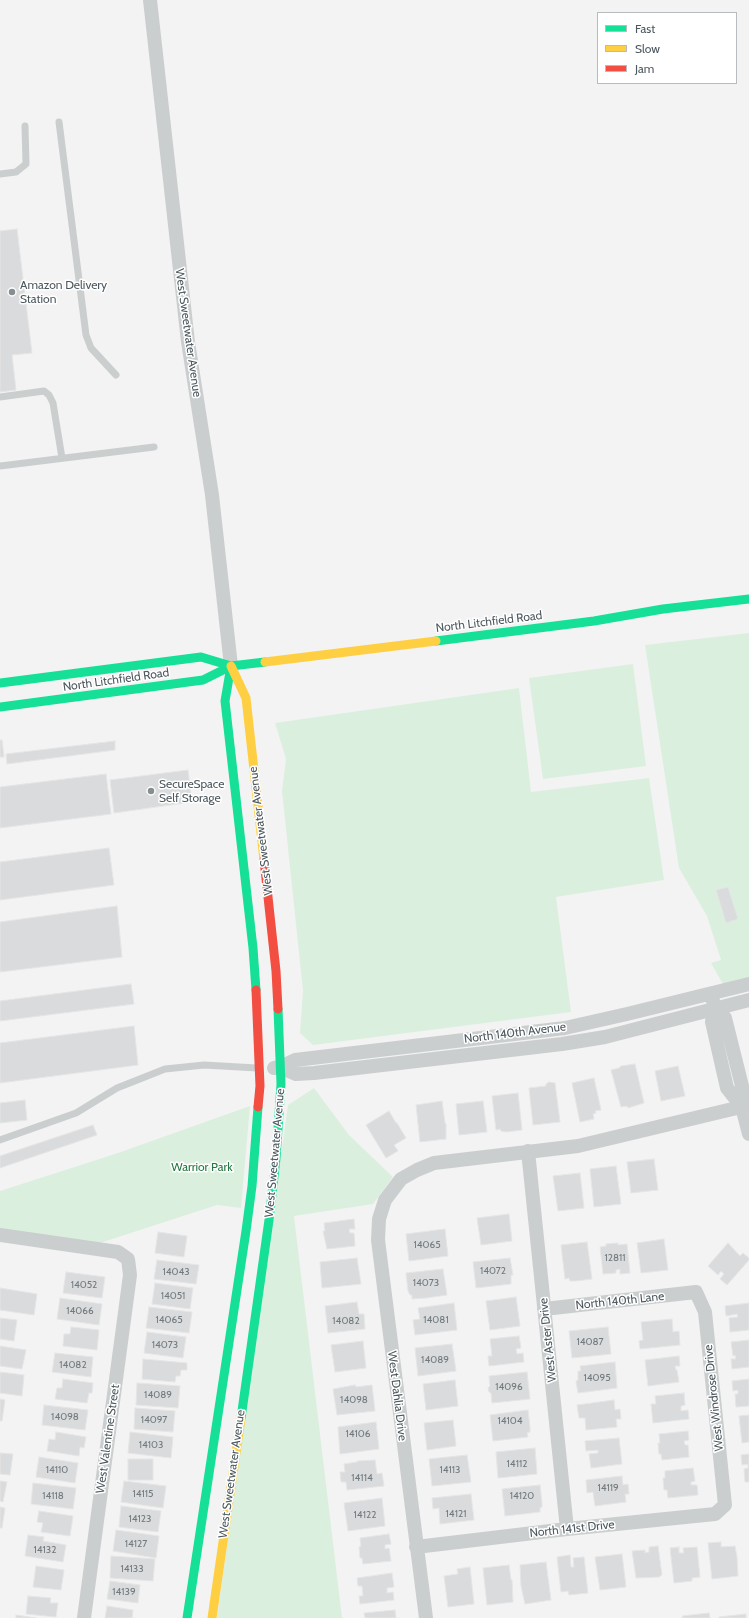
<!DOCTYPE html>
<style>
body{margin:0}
#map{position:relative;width:749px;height:1618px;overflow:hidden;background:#f4f3f3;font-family:Cabin,sans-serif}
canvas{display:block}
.legend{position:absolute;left:597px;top:12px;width:140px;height:72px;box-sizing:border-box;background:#fff;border:1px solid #b7bcbf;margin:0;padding:5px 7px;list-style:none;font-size:12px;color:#4c585e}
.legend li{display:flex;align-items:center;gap:8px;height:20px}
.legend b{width:20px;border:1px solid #b7bcbf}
</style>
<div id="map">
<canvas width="749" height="1618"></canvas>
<ul class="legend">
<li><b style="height:5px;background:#16e098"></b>Fast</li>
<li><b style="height:5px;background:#ffcf43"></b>Slow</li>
<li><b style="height:5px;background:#f24e42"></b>Jam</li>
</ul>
</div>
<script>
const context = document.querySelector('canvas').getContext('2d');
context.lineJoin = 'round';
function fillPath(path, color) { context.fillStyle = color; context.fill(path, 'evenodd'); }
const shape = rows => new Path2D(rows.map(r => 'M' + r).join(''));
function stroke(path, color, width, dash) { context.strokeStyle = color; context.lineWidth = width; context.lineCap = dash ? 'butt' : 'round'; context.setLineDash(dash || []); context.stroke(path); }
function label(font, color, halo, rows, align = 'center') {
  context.font = font + ' Cabin,sans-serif'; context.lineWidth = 3; context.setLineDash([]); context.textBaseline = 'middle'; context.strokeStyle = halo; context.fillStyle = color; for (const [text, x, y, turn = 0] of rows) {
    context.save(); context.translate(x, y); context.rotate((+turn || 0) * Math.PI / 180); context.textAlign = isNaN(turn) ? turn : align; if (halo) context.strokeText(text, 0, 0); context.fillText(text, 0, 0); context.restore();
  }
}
const green = shape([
 [749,633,749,980,724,986,711,963,721,960,707,916,679,868,645,645],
 [633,664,646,766,543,779,529,678],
 [519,688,531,792,649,778,664,880,556,897,571,1012,313,1045,300,1033,303,991,282,791,286,759,275,723],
 [314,1088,349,1135,393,1177,373,1204,294,1216,342,1618,217,1618,288,1105],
 [250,1106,241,1208,217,1205,97,1244,0,1230,0,1191,118,1153]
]);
const building = shape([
 [17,229,32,353,12,355,16,390,0,392,0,231,17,229],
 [0,740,2,740,4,757,0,757,0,740],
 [115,741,115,750,7,764,6,754,115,741],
 [188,770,192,802,114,813,110,780,188,770],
 [106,774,111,814,0,828,0,787,106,774],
 [109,848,114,885,0,900,0,862,109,848],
 [728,887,738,919,726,923,716,890,728,887],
 [117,906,122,957,0,972,0,922,117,906],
 [131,984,134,1004,0,1021,0,1001,131,984],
 [134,1026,138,1065,0,1083,0,1043,134,1026],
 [635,1064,644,1103,628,1108,627,1106,621,1107,611,1070,619,1068,621,1066,635,1064],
 [678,1066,685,1096,661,1101,655,1071,678,1066],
 [594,1078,601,1110,595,1111,596,1113,593,1114,594,1119,580,1122,572,1083,594,1078],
 [549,1082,555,1083,560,1122,533,1125,529,1088,546,1086,546,1084,549,1082],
 [518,1093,522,1130,506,1132,501,1131,500,1129,496,1130,492,1096,518,1093],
 [25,1100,27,1120,0,1123,0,1103,25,1100],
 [442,1101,445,1123,446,1124,446,1139,420,1142,416,1105,442,1101],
 [483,1101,487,1132,459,1135,456,1104,483,1101],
 [389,1111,396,1123,397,1123,406,1138,394,1145,398,1151,386,1158,366,1125,389,1111],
 [93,1125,97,1135,0,1168,0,1156,93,1125],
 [654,1159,658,1190,631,1193,627,1162,654,1159],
 [616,1166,621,1204,594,1207,590,1169,616,1166],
 [580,1173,584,1208,558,1211,553,1176,580,1173],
 [509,1214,512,1241,481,1245,477,1218,509,1214],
 [354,1219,355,1229,349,1229,350,1233,354,1233,355,1246,327,1249,323,1231,325,1231,324,1223,354,1219],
 [445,1229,448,1256,409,1261,406,1234,445,1229],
 [158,1232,187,1236,184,1257,155,1253,158,1232],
 [664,1239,668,1270,641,1273,637,1243,664,1239],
 [587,1242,592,1279,576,1281,570,1281,569,1278,565,1279,561,1245,587,1242],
 [618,1243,618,1245,627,1244,630,1273,620,1274,620,1269,616,1270,616,1273,603,1274,600,1247,606,1246,606,1244,618,1243],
 [728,1243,740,1256,743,1253,749,1258,749,1260,727,1285,720,1279,724,1274,721,1271,718,1275,708,1266,728,1243],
 [357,1258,361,1284,322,1288,320,1262,357,1258],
 [510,1258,513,1275,511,1275,511,1284,476,1288,473,1262,510,1258],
 [157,1260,199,1265,196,1284,154,1279,157,1260],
 [443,1269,447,1295,426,1298,412,1299,412,1295,410,1295,408,1291,406,1273,443,1269],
 [66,1272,105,1277,102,1298,63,1293,66,1272],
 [155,1283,193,1288,190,1309,152,1304,155,1283],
 [0,1288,37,1294,34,1315,0,1310,0,1288],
 [516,1297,520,1326,490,1330,486,1301,516,1297],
 [60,1298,102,1304,99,1325,57,1319,60,1298],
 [357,1302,359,1314,364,1314,365,1329,328,1333,325,1306,357,1302],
 [454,1303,457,1330,415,1335,413,1320,420,1319,418,1308,454,1303],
 [749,1303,749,1330,730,1332,729,1318,738,1317,737,1314,726,1316,725,1306,749,1303],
 [149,1307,192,1312,189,1333,146,1328,149,1307],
 [0,1318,17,1320,14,1341,0,1339,0,1318],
 [672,1319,673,1332,679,1331,680,1345,640,1349,639,1341,643,1340,641,1322,672,1319],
 [71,1327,99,1330,97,1350,63,1346,64,1334,70,1334,71,1327],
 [608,1327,611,1354,572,1358,569,1331,608,1327],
 [147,1332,186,1337,183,1358,144,1353,147,1332],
 [519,1336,521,1348,516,1349,517,1354,523,1353,524,1362,489,1366,488,1356,492,1356,490,1339,519,1336],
 [749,1340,749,1367,732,1369,731,1359,736,1359,735,1355,733,1356,731,1342,749,1340],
 [363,1341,366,1368,335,1372,331,1345,363,1341],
 [452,1344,456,1371,418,1376,415,1348,452,1344],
 [0,1346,26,1350,22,1369,0,1366,0,1346],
 [55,1353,93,1357,91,1377,52,1372,55,1353],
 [679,1356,680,1366,675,1366,676,1370,677,1370,679,1382,648,1386,645,1360,679,1356],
 [143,1359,187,1363,187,1370,181,1370,180,1376,176,1376,175,1382,142,1379,143,1359],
 [615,1362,617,1388,578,1393,576,1381,578,1380,578,1371,581,1371,580,1366,615,1362],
 [0,1372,24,1375,22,1396,0,1393,0,1372],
 [527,1372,530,1399,492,1403,491,1393,489,1392,488,1388,490,1386,489,1376,527,1372],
 [63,1379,93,1383,92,1393,89,1393,87,1403,55,1399,57,1388,62,1388,63,1379],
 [749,1379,749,1406,736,1407,735,1394,738,1394,738,1390,733,1391,732,1381,749,1379],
 [455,1380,458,1406,426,1410,423,1384,455,1380],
 [137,1383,180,1386,178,1408,136,1405,137,1383],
 [355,1385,356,1387,372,1385,375,1411,337,1415,333,1389,355,1385],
 [684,1393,685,1405,681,1406,681,1411,688,1410,689,1419,653,1423,651,1404,656,1404,655,1396,684,1393],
 [0,1399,5,1400,2,1421,0,1421,0,1399],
 [614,1400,615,1410,620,1409,621,1419,616,1419,617,1427,586,1430,585,1418,579,1418,577,1405,614,1400],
 [44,1405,88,1410,85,1430,42,1425,44,1405],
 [135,1408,175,1411,173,1432,134,1429,135,1408],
 [528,1410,530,1427,530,1432,527,1433,528,1437,493,1441,490,1415,528,1410],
 [749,1415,749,1442,742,1443,739,1416,749,1415],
 [453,1420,456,1446,427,1450,424,1423,453,1420],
 [376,1422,379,1449,340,1454,338,1427,376,1422],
 [688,1431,689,1440,684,1441,685,1445,688,1445,689,1457,662,1460,661,1454,659,1454,658,1443,660,1443,659,1434,688,1431],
 [56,1432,86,1437,84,1448,80,1447,79,1456,47,1451,49,1439,55,1440,56,1432],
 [130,1432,173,1437,171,1458,128,1453,130,1432],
 [619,1438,622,1464,591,1468,589,1454,598,1453,598,1450,586,1451,585,1441,619,1438],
 [535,1448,537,1474,498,1478,496,1452,535,1448],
 [0,1453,13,1454,10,1475,0,1474,0,1453],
 [749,1454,749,1482,745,1482,744,1469,748,1468,748,1464,742,1465,741,1455,749,1454],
 [467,1455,471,1482,432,1486,429,1459,467,1455],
 [39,1457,78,1463,75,1483,36,1477,39,1457],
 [128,1459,153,1459,153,1480,128,1480,128,1459],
 [375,1460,377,1474,382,1473,384,1486,347,1490,346,1482,341,1482,340,1472,345,1472,344,1464,357,1462,358,1461,375,1460],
 [693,1468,695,1481,691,1482,691,1485,697,1485,698,1495,668,1498,667,1490,664,1490,663,1478,665,1478,665,1471,693,1468],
 [622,1476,623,1485,628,1484,629,1494,625,1494,626,1502,595,1506,593,1492,587,1493,586,1480,622,1476],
 [0,1481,7,1482,3,1502,0,1501,0,1481],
 [124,1481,166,1486,163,1508,121,1502,124,1481],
 [33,1483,76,1488,73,1509,31,1504,33,1483],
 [540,1485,542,1503,542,1507,540,1508,540,1512,505,1516,502,1489,540,1485],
 [471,1494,474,1520,440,1524,439,1508,433,1509,432,1498,471,1494],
 [382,1498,385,1526,348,1531,344,1503,382,1498],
 [121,1506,161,1511,158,1532,119,1527,121,1506],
 [0,1507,5,1508,2,1528,0,1528,0,1507],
 [39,1511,73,1516,70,1536,41,1532,43,1523,37,1522,39,1511],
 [116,1530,159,1536,156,1558,113,1551,116,1530],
 [389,1534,391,1544,385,1545,385,1549,389,1548,391,1561,363,1564,362,1558,360,1558,359,1547,361,1546,360,1538,389,1534],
 [28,1535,44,1537,43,1541,66,1545,63,1562,25,1556,28,1535],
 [721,1542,721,1547,735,1546,737,1557,738,1576,712,1579,708,1543,721,1542],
 [658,1546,662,1575,659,1577,636,1578,632,1551,645,1550,645,1553,649,1552,649,1547,658,1546],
 [679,1547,679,1553,684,1553,683,1548,697,1547,700,1577,692,1578,692,1581,674,1583,670,1548,679,1547],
 [622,1554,626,1587,600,1590,595,1557,622,1554],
 [570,1555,571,1567,574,1567,573,1558,584,1557,588,1593,569,1595,568,1591,561,1592,557,1557,570,1555],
 [111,1556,155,1559,153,1581,110,1578,111,1556],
 [546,1562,551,1600,525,1604,521,1586,520,1565,546,1562],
 [509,1565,511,1580,512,1580,513,1602,487,1605,483,1568,509,1565],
 [36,1566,64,1570,61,1590,33,1587,36,1566],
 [470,1567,474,1604,448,1607,444,1576,458,1574,457,1569,470,1567],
 [392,1573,394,1587,387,1588,387,1593,393,1592,394,1600,360,1604,359,1596,363,1596,362,1586,358,1586,357,1578,392,1573],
 [110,1581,140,1585,138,1603,107,1599,110,1581],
 [28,1596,51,1598,50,1603,58,1603,56,1617,26,1614,28,1596],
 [107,1606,133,1610,132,1618,105,1618,107,1606],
 [395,1610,396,1618,365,1618,364,1613,395,1610],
 [709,1613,710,1618,683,1618,682,1616,709,1613],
 [746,1614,746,1618,719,1618,719,1617,746,1614],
 [16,1615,36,1618,16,1618,16,1615]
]);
const lane = shape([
 [59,122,86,335,91,348,116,375],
 [0,174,16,172,26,164,25,126],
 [0,397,44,391,49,395,53,403,62,458],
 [0,466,154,447],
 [0,1140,76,1113,117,1088,165,1069,204,1065,257,1068]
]);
const street = shape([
 [150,0,188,342,212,495,231,666],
 [713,1001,714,1008,712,1022,727,1088,742,1107],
 [714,1008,725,1018,742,1086,742,1107,749,1134],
 [280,1067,295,1060,565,1028,627,1014,749,984],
 [274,1068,280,1067,296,1074,314,1073,562,1044,605,1037,749,1000],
 [528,1151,567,1529],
 [0,1235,118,1252,128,1259,130,1275,84,1618],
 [416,1547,567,1529,715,1514,725,1505,705,1312,696,1292,544,1309],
 [426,1618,378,1240,379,1219,385,1200,401,1179,417,1170,434,1163,578,1146,749,1105]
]);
const fast = shape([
 [436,641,594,621,663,609,749,599],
 [231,666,225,701,253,948,256,990],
 [0,683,201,657,231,666],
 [0,707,203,680,231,666,265,662],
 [241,1418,269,1220,276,1159,281,1084,278,1009],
 [187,1618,246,1231,252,1186,258,1107]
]);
const slow = shape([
 [265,662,436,641],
 [231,666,246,698,264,860],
 [212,1618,241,1418]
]);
const jam = shape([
 [264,860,276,971,278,1009],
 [256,990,260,1086,258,1107]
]);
const markers = [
 [12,292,4,"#878e92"],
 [151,791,4,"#878e92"]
];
const numberNames = [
 ["14065",427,1245],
 ["12811",615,1258],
 ["14072",493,1271],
 ["14043",176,1272],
 ["14073",426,1283],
 ["14052",84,1285],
 ["14051",173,1296],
 ["14066",80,1311],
 ["14065",169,1320],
 ["14081",436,1320],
 ["14082",346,1321],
 ["14087",590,1342],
 ["14073",165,1345],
 ["14089",435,1360],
 ["14082",73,1365],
 ["14095",597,1378],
 ["14096",509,1387],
 ["14089",158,1395],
 ["14098",354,1400],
 ["14098",65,1417],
 ["14097",154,1420],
 ["14104",510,1421],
 ["14106",358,1434],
 ["14103",151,1445],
 ["14112",517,1464],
 ["14110",57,1470],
 ["14113",450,1470],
 ["14114",362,1478],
 ["14119",608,1488],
 ["14115",143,1494],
 ["14118",53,1496],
 ["14120",522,1496],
 ["14121",456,1514],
 ["14122",365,1515],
 ["14123",140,1519],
 ["14127",136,1544],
 ["14132",45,1550],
 ["14133",132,1569],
 ["14139",124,1592]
];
const poiNames = [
 ["Amazon Delivery",20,285],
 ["Station",20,299],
 ["SecureSpace",159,784],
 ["Self Storage",159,798]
];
const streetNames = [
 ["West Sweetwater Avenue",188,333,82],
 ["North Litchfield Road",489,622,-7],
 ["North Litchfield Road",116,680,-8],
 ["West Sweetwater Avenue",261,831,-97],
 ["North 140th Avenue",515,1033,-7],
 ["West Sweetwater Avenue",275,1153,-85],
 ["North 140th Lane",620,1301,-6],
 ["West Aster Drive",548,1340,-96],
 ["West Dahlia Drive",397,1396,83],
 ["West Windrose Drive",714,1398,-96],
 ["West Valentine Street",108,1439,-82],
 ["West Sweetwater Avenue",232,1474,-82],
 ["North 141st Drive",572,1529,-6]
];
const parkNames = [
 ["Warrior Park",202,1167]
];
fillPath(green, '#dbefdf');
fillPath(building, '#dadbdc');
stroke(building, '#e5e5e6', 1);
stroke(lane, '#cbcecf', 7);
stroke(street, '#cbcecf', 14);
stroke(fast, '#16e098', 9);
stroke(slow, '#ffcf43', 9);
stroke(jam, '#f24e42', 9);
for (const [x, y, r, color] of markers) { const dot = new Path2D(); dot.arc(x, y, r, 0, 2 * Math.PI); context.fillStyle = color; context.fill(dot); stroke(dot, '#fff', 1.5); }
label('10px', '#717a7f', null, numberNames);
label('12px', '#4c585e', '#fff', poiNames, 'left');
label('12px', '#4c585e', '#fff', streetNames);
label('12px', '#247840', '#fff', parkNames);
</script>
